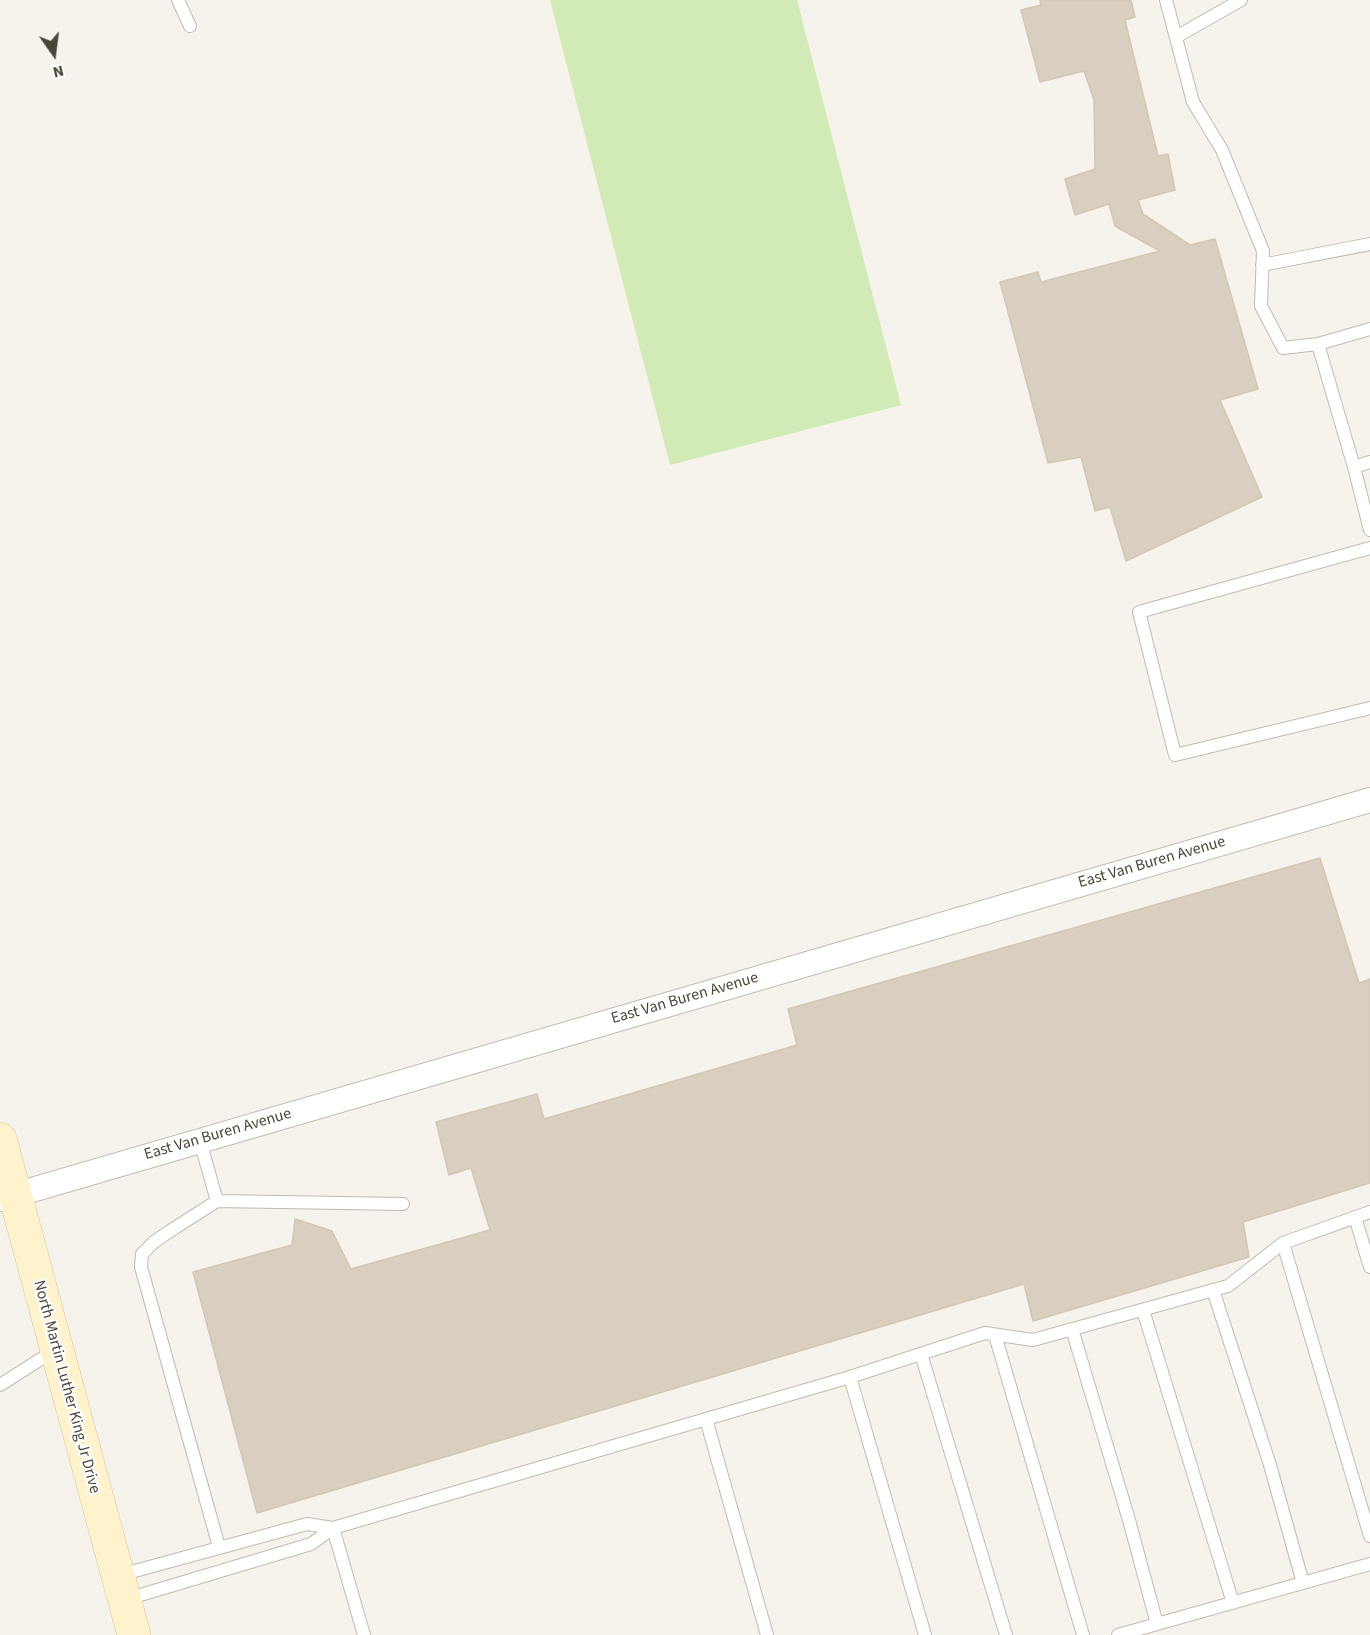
<!DOCTYPE html>
<style>
body{margin:0}
#map{position:relative;width:1370px;height:1635px;overflow:hidden;background:#f6f3ec;font-family:"Source Sans 3",sans-serif}
canvas{display:block}
.north{position:absolute;left:24px;top:24px;width:60px;height:60px;-webkit-text-stroke:4px #fff;paint-order:stroke;rotate:166deg;font-size:16px;font-weight:700;line-height:24px;text-align:center;color:#4b4439}
.north::after{content:'';display:block;margin:auto;width:21px;height:27px;background:#4b4439;clip-path:polygon(50% 0,100% 100%,50% 72%,0 100%)}
</style>
<div id="map">
<canvas width="1370" height="1635"></canvas>
<div class="north">N</div>
</div>
<script>
const context = document.querySelector('canvas').getContext('2d');
context.lineJoin = 'round';
function fillPath(path, color) { context.fillStyle = color; context.fill(path, 'evenodd'); }
const shape = rows => new Path2D(rows.map(r => 'M' + r).join(''));
function stroke(path, color, width, dash) { context.strokeStyle = color; context.lineWidth = width; context.lineCap = dash ? 'butt' : 'round'; context.setLineDash(dash || []); context.stroke(path); }
function label(font, color, halo, rows, align = 'center') {
  context.font = font + ' "Source Sans 3",sans-serif'; context.lineWidth = 4.5; context.setLineDash([]); context.textBaseline = 'middle'; context.strokeStyle = halo; context.fillStyle = color; for (const [text, x, y, turn = 0] of rows) {
    context.save(); context.translate(x, y); context.rotate((+turn || 0) * Math.PI / 180); context.textAlign = isNaN(turn) ? turn : align; if (halo) context.strokeText(text, 0, 0); context.fillText(text, 0, 0); context.restore();
  }
}
const green = shape([
 [550,0,797,0,901,405,670,465]
]);
const building = shape([
 [1040,0,1131,0,1135,17,1125,20,1158,156,1168,154,1175,190,1138,200,1143,214,1190,245,1215,239,1258,389,1220,400,1262,497,1126,561,1110,507,1095,511,1081,457,1048,463,1000,282,1038,272,1041,282,1160,251,1115,226,1109,204,1075,215,1065,179,1095,169,1094,100,1084,71,1040,82,1021,10,1041,5,1040,0],
 [1320,858,1359,983,1370,979,1370,1183,1243,1222,1249,1257,1033,1321,1024,1284,257,1513,193,1272,292,1245,295,1219,332,1231,351,1269,490,1230,471,1168,449,1175,436,1122,537,1094,544,1119,797,1045,788,1009,1320,858]
]);
const lane = shape([
 [178,0,190,26],
 [1166,0,1193,102,1222,150,1263,251,1261,306,1283,348,1318,344,1354,467],
 [1176,37,1241,0],
 [1262,265,1370,244],
 [1318,344,1370,329],
 [1370,462,1354,467,1370,530],
 [1370,548,1139,612,1175,755,1370,708],
 [200,1141,217,1201],
 [1355,1217,1370,1267],
 [1283,1243,1370,1536],
 [1213,1290,1270,1465,1303,1583],
 [1143,1310,1233,1603],
 [1072,1329,1129,1520,1157,1624],
 [995,1335,1083,1635],
 [921,1354,1006,1635],
 [850,1377,925,1635],
 [0,1385,55,1350],
 [706,1419,767,1635],
 [333,1528,364,1635],
 [219,1547,141,1267,142,1254,154,1242,170,1231,217,1201,403,1204],
 [120,1575,307,1524,333,1528],
 [127,1599,311,1544,333,1528,850,1377,985,1333,1033,1340,1228,1286,1283,1243,1370,1212],
 [1118,1635,1370,1564]
]);
const street = shape([
 [1,1199,1370,800]
]);
const secondary = shape([
 [0,1139,134,1635]
]);
const streetNames = [
 ["East Van Buren Avenue",1152,863,-16],
 ["East Van Buren Avenue",685,999,-16],
 ["East Van Buren Avenue",218,1135,-16],
 ["North Martin Luther King Jr Drive",66,1387,75]
];
fillPath(green, '#d2eab5');
fillPath(building, '#d8cfc1');
stroke(building, '#d3c7b4', 1.5);
stroke(lane, '#c2bbae', 14);
stroke(street, '#c2bbae', 26);
stroke(secondary, '#d6c79b', 34);
stroke(lane, '#fff', 12);
stroke(street, '#fff', 24);
stroke(secondary, '#fff3cd', 33);
label('16px', '#4b4439', '#fff', streetNames);
</script>
